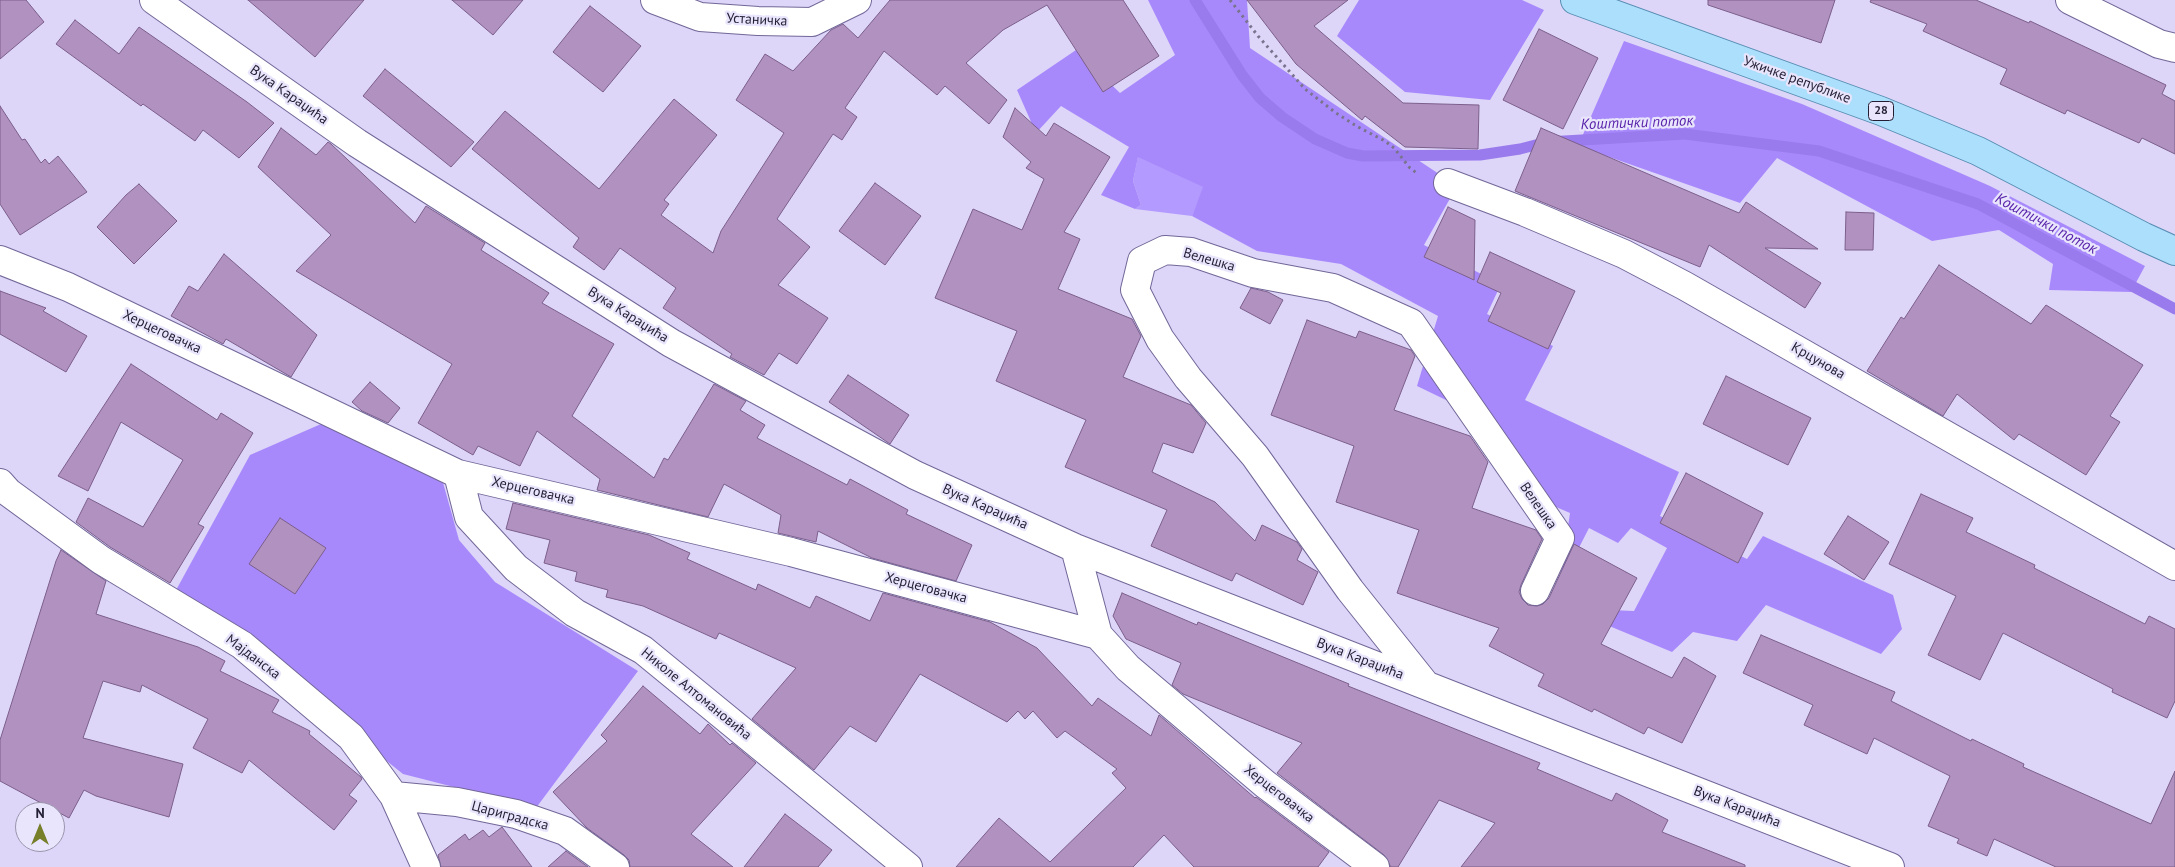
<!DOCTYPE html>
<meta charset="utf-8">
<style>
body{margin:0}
#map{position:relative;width:2175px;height:867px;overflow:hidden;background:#ddd6f8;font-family:"PT Sans",sans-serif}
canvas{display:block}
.north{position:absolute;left:15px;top:802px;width:50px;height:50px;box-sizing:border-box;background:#e9e5fc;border:1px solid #9a95ac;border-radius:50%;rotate:0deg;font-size:14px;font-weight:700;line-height:20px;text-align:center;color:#231e33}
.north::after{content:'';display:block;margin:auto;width:18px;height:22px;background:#787f2b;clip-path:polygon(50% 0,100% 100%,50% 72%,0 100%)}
</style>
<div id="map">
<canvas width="2175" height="867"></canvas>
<div class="north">N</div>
</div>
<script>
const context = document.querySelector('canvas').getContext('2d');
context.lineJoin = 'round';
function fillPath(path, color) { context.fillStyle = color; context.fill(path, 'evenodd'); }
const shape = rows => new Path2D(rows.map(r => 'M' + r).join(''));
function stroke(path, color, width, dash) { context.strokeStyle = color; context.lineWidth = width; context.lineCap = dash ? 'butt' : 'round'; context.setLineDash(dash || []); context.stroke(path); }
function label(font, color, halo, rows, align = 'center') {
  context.font = font + ' "PT Sans",sans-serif'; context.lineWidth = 4.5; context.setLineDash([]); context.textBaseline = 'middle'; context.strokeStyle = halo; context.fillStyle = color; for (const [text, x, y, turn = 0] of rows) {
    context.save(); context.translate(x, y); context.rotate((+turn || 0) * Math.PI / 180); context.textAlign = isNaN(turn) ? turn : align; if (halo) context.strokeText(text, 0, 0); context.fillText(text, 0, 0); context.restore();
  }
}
const green = shape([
 [1138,156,1204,187,1192,216,1135,209,1141,205,1133,181]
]);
const forest = shape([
 [1148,0,1247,0,1250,48,1457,186,1424,245,1501,284,1487,314,1553,346,1525,400,1679,472,1660,516,1747,559,1763,536,1893,595,1902,629,1881,654,1766,605,1737,641,1693,632,1672,652,1602,623,1610,610,1634,611,1667,548,1631,528,1618,543,1589,528,1559,587,1570,513,1505,485,1475,414,1417,386,1438,316,1341,264,1257,251,1192,216,1203,187,1138,157,1133,181,1141,205,1135,209,1101,195,1129,147,1061,106,1036,133,1017,90,1076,50,1120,93,1175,55],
 [1359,0,1522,0,1544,10,1490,100,1405,92,1337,36],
 [1624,41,1802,104,1990,186,2145,266,2131,292,2049,290,2053,264,1999,230,1932,241,1777,158,1740,203,1578,146],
 [321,424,442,479,459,540,495,582,638,671,536,808,403,774,175,592,250,455]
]);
const stream = shape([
 [1195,0,1242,75,1260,98,1282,117,1315,139,1347,153,1363,156,1480,155,1520,149,1547,142,1685,134,1819,151,1978,204,2175,309]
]);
const building = shape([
 [0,0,26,0,44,22,0,59,0,0],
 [248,0,364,0,315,57,248,0],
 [452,0,523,0,493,35,452,0],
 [890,0,1123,0,1159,56,1103,92,1047,5,1003,30,966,63,1007,100,989,124,945,86,937,95,884,51,845,108,857,117,842,140,833,134,777,219,810,247,778,285,828,318,797,364,779,353,764,375,730,357,732,354,663,308,676,288,620,248,604,270,573,247,579,238,472,149,505,111,599,189,674,99,717,135,664,200,669,204,661,215,713,253,721,231,784,133,736,100,765,54,793,71,831,30,843,24,858,38,890,0],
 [1247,0,1348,0,1314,26,1403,103,1479,105,1478,149,1405,147,1365,116,1362,120,1296,64,1247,0],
 [1708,0,1835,0,1821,43,1708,5,1708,0],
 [1871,0,1976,0,2029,23,2030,21,2166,85,2162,94,2175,101,2175,154,2142,138,2139,143,2067,110,2065,114,2000,84,2007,69,1923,31,1927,24,1870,2,1871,0],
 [590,6,641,46,603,92,553,52,590,6],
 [75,20,119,54,139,27,247,102,274,123,239,158,203,130,195,141,143,104,141,106,56,44,75,20],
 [1539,29,1598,58,1563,129,1503,100,1539,29],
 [385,69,474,142,451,167,363,96,385,69],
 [0,106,22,140,25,139,41,163,45,159,49,164,58,156,87,192,20,235,0,204,0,106],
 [1015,108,1046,136,1054,123,1110,157,1064,232,1080,239,1058,289,1132,319,1141,336,1123,377,1191,405,1206,423,1193,453,1163,443,1152,472,1215,502,1255,541,1262,525,1297,542,1302,549,1297,560,1318,572,1303,605,1236,573,1232,581,1151,546,1167,510,1065,467,1086,420,996,381,1017,331,935,298,973,209,1022,230,1044,179,1026,168,1031,162,1003,137,1015,108],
 [281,128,316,155,328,142,331,144,415,223,426,206,485,243,481,250,549,293,542,303,614,344,572,416,654,478,664,458,668,460,714,384,746,401,740,410,765,425,757,438,847,485,850,479,908,510,906,514,972,545,956,581,872,558,818,531,816,542,778,533,781,515,724,484,708,517,597,490,600,479,537,431,520,466,478,446,473,455,418,423,452,364,296,271,331,235,258,167,281,128],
 [1541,128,1739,213,1746,202,1818,249,1765,248,1821,283,1805,308,1709,245,1700,267,1515,191,1541,128],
 [875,183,921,216,885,265,839,231,875,183],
 [139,184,177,221,134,264,97,227,126,195,139,184],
 [1448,207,1475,220,1474,280,1424,257,1448,207],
 [1846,212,1874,213,1873,250,1845,250,1846,212],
 [1490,252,1575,291,1548,349,1488,321,1501,293,1477,282,1490,252],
 [224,254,317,335,291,377,226,339,223,344,171,316,189,286,198,291,224,254],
 [1939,265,2031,324,2046,305,2143,365,2110,416,2120,422,2086,475,2019,434,2014,440,1957,394,1943,416,1867,371,1901,317,1904,319,1939,265],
 [1251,288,1268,292,1283,300,1270,324,1240,308,1251,288],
 [0,291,46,308,43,311,87,336,66,372,0,334,0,291],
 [1307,320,1356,338,1359,331,1411,350,1415,356,1394,410,1470,436,1488,462,1472,508,1536,530,1542,539,1521,585,1519,592,1522,599,1528,605,1537,606,1543,604,1549,598,1574,544,1637,578,1601,644,1672,678,1684,657,1716,676,1682,743,1648,727,1644,734,1594,709,1592,712,1538,686,1544,674,1489,646,1499,628,1397,593,1419,530,1336,502,1354,446,1271,415,1307,320],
 [131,364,217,420,221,413,253,433,198,524,204,527,170,583,110,547,76,522,88,498,143,527,183,460,121,422,88,491,58,476,131,364],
 [848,375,909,415,890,444,829,402,848,375],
 [1726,376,1811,418,1788,465,1703,424,1726,376],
 [370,382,400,408,388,423,362,411,352,402,370,382],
 [1686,473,1763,513,1738,563,1660,523,1686,473],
 [1921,494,1973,518,1966,532,2035,565,2034,568,2145,624,2149,616,2175,629,2175,701,2167,718,2112,692,2113,689,2003,633,1980,680,1928,655,1956,596,1889,564,1921,494],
 [513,503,649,535,690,553,687,559,756,590,758,584,810,608,816,596,870,621,883,593,990,622,1037,648,1092,706,1098,698,1151,736,1159,715,1255,798,1256,797,1329,852,1318,867,1194,867,1164,835,1133,867,956,867,999,818,1050,862,1126,788,1112,773,1117,769,1065,731,1057,738,1033,711,1025,719,1018,711,1007,722,920,674,876,742,850,726,814,770,752,719,796,668,719,633,716,639,643,606,606,597,608,590,575,581,577,572,544,563,550,540,506,529,513,503],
 [1848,516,1889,542,1864,580,1824,554,1848,516],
 [280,518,326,548,295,594,249,564,280,518],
 [61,550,106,581,96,614,198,647,225,661,220,671,279,700,272,712,310,731,309,734,361,777,362,779,349,795,357,801,334,830,249,760,242,773,193,748,208,719,142,685,140,692,103,681,83,738,183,764,169,817,96,796,84,790,69,818,0,781,0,740,56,561,61,550],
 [1122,593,1197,625,1198,622,1349,684,1348,686,1540,763,1537,769,1612,801,1616,793,1668,820,1662,832,1745,865,1745,867,1461,867,1495,823,1439,800,1398,867,1391,867,1384,855,1277,773,1302,743,1183,694,1172,685,1181,663,1126,639,1113,616,1122,593],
 [1761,635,1895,692,1891,701,1971,741,1972,739,2024,764,2023,767,2151,824,2175,771,2175,867,2056,867,1994,839,1987,856,1957,843,1959,839,1928,826,1950,776,1874,738,1867,754,1804,725,1813,705,1743,673,1761,635],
 [643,686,700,734,708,724,730,745,732,743,756,763,691,834,733,867,630,867,629,860,624,855,587,828,553,792,607,741,601,735,643,686],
 [785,814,832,850,818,867,744,867,785,814],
 [502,827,532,867,441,867,438,855,465,834,469,840,483,830,489,837,502,827],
 [566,851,588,867,548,867,566,851]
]);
const path = shape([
 [1230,0,1258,36,1305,89,1336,113,1358,127,1385,141,1394,148,1410,168,1418,174]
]);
const minor = shape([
 [154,0,357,143,671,343,915,475,1075,548,1890,867],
 [655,0,700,17,758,21,812,22,857,0],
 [1448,183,1525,212,1624,254,1685,286,2175,566],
 [0,260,68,287,458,474,791,552,1098,635],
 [458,474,469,517,516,568,575,613,643,650,908,867],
 [0,483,8,492,101,560,242,645,351,737,394,796,426,867],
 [1075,548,1098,635,1128,668,1265,784,1375,867],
 [1425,684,1350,590,1255,456,1188,378,1160,339,1135,290,1142,261,1165,250,1191,252,1253,273,1333,288,1411,323,1560,538,1535,591],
 [394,796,457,802,516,814,565,831,615,867]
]);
const secondary = shape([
 [2070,0,2159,44,2175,48]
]);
const primary = shape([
 [1575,0,1881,111,1978,151,2144,237,2175,251]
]);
const shields = [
 [1881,111,25]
];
const shieldNames = [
 ["28",1881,111]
];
const streetNames = [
 ["Устаничка",757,20,3],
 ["Ужичке републике",1797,80,20],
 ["Вука Караџића",289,95,35],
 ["Велешка",1209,260,16],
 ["Вука Караџића",628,315,32],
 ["Херцеговачка",162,332,25],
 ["Крцунова",1818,361,30],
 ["Херцеговачка",533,491,13],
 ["Велешка",1538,506,55],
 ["Вука Караџића",985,507,24],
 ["Херцеговачка",926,588,15],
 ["Мајданска",253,657,37],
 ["Вука Караџића",1360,659,21],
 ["Николе Алтомановића",696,694,39],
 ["Херцеговачка",1279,794,38],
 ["Вука Караџића",1737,807,21],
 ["Цариградска",510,816,15]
];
const waterNames = [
 ["Коштички поток",1637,123,-2],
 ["Коштички поток",2046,224,28]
];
fillPath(green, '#b39afe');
fillPath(forest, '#a889fc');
stroke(stream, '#9a7bed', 11);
fillPath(building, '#b091c0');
stroke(building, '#7c5e8b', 1);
stroke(minor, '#726798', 30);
stroke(secondary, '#726798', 30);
stroke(primary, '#588db3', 30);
stroke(path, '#79738e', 3, [2.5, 4]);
stroke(minor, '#fff', 28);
stroke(secondary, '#fff', 28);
stroke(primary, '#acdffb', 28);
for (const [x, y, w] of shields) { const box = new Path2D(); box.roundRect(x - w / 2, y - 9.5, w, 19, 4); context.fillStyle = '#e9e5fc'; context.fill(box); stroke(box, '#231e33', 1); }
label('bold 12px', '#231e33', null, shieldNames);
label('14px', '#231e33', '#e9e5fc', streetNames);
label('italic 15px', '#5924ab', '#e9e5fc', waterNames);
</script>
